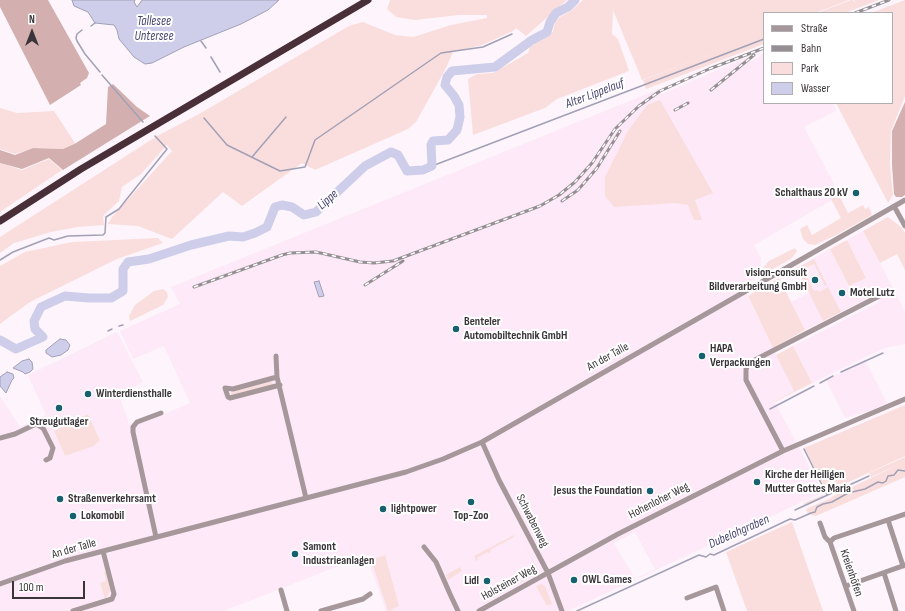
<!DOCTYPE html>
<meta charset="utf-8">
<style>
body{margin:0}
#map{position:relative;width:905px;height:611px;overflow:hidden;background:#fdf5fb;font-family:"Sofia Sans Condensed",sans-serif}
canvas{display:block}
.legend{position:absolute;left:763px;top:12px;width:130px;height:92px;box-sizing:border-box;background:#fff;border:1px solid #b0aeb0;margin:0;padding:5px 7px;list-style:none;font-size:12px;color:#3a3539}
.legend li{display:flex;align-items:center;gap:8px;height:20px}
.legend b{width:20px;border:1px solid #b0aeb0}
.north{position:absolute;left:12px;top:12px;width:40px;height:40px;-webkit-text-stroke:3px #fff;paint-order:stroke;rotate:0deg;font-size:11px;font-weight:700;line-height:16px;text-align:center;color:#3a3539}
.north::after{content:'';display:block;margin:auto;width:14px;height:18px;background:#3a3539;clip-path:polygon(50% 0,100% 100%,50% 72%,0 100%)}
.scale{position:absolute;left:12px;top:581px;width:73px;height:18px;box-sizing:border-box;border:2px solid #3a3539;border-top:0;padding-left:5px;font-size:12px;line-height:14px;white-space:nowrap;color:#3a3539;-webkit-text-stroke:3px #fff;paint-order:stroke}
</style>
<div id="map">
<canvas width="905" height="611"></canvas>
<ul class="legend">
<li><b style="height:5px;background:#a6979b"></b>Straße</li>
<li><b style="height:5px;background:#958f94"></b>Bahn</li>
<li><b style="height:11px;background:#fadedd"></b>Park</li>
<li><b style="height:11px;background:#ceceeb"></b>Wasser</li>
</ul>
<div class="north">N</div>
<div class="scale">100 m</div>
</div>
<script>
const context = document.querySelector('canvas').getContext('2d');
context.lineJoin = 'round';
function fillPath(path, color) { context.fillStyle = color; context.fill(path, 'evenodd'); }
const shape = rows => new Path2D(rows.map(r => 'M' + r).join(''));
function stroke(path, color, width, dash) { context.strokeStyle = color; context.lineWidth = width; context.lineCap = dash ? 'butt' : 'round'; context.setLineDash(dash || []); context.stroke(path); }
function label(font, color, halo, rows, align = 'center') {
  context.font = font + ' "Sofia Sans Condensed",sans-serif'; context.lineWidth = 4; context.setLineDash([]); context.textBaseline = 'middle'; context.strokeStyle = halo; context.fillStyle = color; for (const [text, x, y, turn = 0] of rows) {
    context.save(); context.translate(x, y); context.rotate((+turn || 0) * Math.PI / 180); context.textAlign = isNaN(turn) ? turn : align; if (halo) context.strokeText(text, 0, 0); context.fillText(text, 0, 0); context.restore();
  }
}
const built = shape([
 [764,53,764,103,833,103,836,111,804,127,835,186,830,188,829,194,832,200,754,245,761,258,760,272,755,278,743,287,794,391,774,401,823,492,568,611,386,611,366,555,224,611,0,611,0,396,20,427,46,415,28,375,117,332,143,382,119,396,129,423,126,425,163,415,190,403,164,346,133,359,120,331,180,304,171,287,659,89,662,94,746,58,751,62],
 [88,414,100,440,94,446,65,456,54,431],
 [635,532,655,569,635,579,614,543],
 [104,575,105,575,108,595,105,598,100,583,106,581],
 [544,585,547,606,537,586],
 [863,231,905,311,905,344,884,348,812,383,793,346,879,302,875,294,841,312,830,291,813,300,823,321,805,330,791,302,809,293,797,268,830,249,849,286,866,277,847,240],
 [865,360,887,403,870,411,845,418,826,380]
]);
const green = shape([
 [390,0,567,0,526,36,516,28,513,31,482,45,453,52,446,68,416,122,408,129,315,170,302,163,242,206,223,192,172,239,138,226,108,224,112,217,172,151,167,145,141,174,122,187,119,201,103,216,104,225,78,227,51,232,14,243,0,253,0,237,157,136,199,114,349,26,363,22,395,35,413,37,451,25,487,18,487,15,459,15,415,20,396,17,387,9],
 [583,0,849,0,815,13,764,13,764,44,646,89,643,80,721,50,642,80,613,10,612,34,618,39,629,71,557,99,545,108,473,135,468,79,477,74,493,73,528,53,530,47,535,44,534,42,553,32,555,22,560,17,571,11],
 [851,0,853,0,856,4,854,0,879,0,845,13,817,13],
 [905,0,905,96,891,131,890,165,893,195,888,203,836,103,892,103,892,13,871,13],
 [660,100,713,193,695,200,702,220,694,220,688,205,675,203,614,207,605,196,605,177,628,131,647,105],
 [0,108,17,113,54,111,75,143,63,149,33,148,15,154,0,149],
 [49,159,62,170,0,212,0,163,22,170],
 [835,187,848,213,863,205,865,209,869,207,872,215,836,235,815,245,808,244,803,239,800,229,807,225,812,235,841,218,832,201,830,193,830,188],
 [888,217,901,227,905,233,905,270,897,254,880,263,863,231],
 [158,238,163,243,117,259,30,302,0,324,0,266,25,252,72,242],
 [847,240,866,278,849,286,830,249],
 [795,248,797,251,791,259,762,275,761,274,763,268,769,261],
 [814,259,827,285,825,286,814,264,803,269,814,291,818,290,819,292,828,287,841,312,823,321,797,268],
 [779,278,805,330,773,348,748,296],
 [163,289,167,292,168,297,163,305,130,321,129,316,135,305,154,291],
 [793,346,812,383,775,402,775,401,794,391,776,355],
 [270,382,273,383,271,386,232,396,231,394,232,392],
 [905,405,905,456,827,492,804,448],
 [88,414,100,440,94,446,65,456,54,431],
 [905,457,905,477,816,516,808,514,806,509,831,498,833,496,900,464,871,477,869,473],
 [823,495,824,497,805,506,804,503],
 [792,522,823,611,747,611,726,552],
 [514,535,514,537,490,550,491,552,489,554,488,552,477,558,478,560,476,561,474,556],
 [524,544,538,569,536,574,483,603,483,602,532,574,531,573,537,569],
 [385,555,399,606,389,611,388,611,371,560],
 [460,567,462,571,448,580,446,575],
 [104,572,106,572,110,590,108,595,105,599,100,583,106,581],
 [541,584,545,586,552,604,547,606,536,586]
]);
const forest = shape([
 [0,0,48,0,89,73,87,78,80,83,81,85,50,105,0,7],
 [113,84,137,107,150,116,63,170,49,158,22,169,0,163,0,150,15,155,33,148,63,149,76,143,106,124,108,87],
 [905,102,905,195,902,197,896,197,894,194,892,165,892,131]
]);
const water = shape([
 [72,0,135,0,134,2,137,7,142,0,279,0,268,10,241,24,184,47,152,63,145,64,134,57,119,39,117,30,114,25,95,23,88,12,74,6,72,0],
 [319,281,324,296,319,297,314,282,319,281],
 [60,339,66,340,70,345,68,350,61,355,52,357,46,353,46,350,60,339],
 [29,359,32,362,33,369,30,372,25,374,23,372,13,368,22,361,29,359],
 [7,372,13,374,14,378,12,380,6,393,0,386,0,377,7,372]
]);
const stream = shape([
 [91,26,95,23],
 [82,30,77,34,76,38,77,41,85,54,100,72],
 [201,41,206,48],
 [211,57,220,72],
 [102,75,143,122],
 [204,118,227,145,280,171,305,167,315,140,441,53,483,47,512,34],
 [252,157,286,117],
 [432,166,764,39],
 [0,260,13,252,49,238,54,240,68,236,103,235,105,233,106,217,119,209,126,200,167,149,155,136],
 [119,326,123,325],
 [108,331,112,329],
 [841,372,883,353],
 [820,383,833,376],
 [770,409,814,386],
 [804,449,827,495],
 [795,510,869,476],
 [577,611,699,555,706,557,710,554,714,555,790,519,795,520,811,513,815,512,817,507,823,504,832,502,848,493,865,489,878,482,883,483,886,481,888,476,894,475,898,470,905,471]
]);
const river = shape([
 [0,340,16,349,43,337,35,329,34,321,41,307,65,296,89,298,111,298,123,291,123,269,128,262,149,259,191,245,229,236,243,237,255,233,267,227,275,207,282,205,292,207,304,215,316,212,365,166,391,152,398,155,407,171,423,170,432,166,431,145,433,141,448,140,457,130,460,117,459,105,454,96,445,85,447,77,452,71,495,67,532,40,547,32,550,22,556,13,568,7,575,0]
]);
const minor = shape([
 [894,206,905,226],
 [276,356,277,377,306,498],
 [277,377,233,389,225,388,228,397,230,398,280,385],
 [0,438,15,434,36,424,43,428,53,448,50,458,46,460],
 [482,442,499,480,548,573,562,611],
 [783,451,905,399],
 [888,520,903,566],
 [820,523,825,537,830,542],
 [156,537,133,432,133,427,137,422,161,413],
 [424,547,436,562,450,594,458,611],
 [884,573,896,611],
 [0,584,65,561,406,472,443,459,482,442,905,200],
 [846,586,905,565],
 [281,590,287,611],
 [687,598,716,587,724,611],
 [73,611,112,599,114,594,103,551],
 [321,611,363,599,370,594],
 [479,611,618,534,783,451,746,380,746,369,749,363,885,293,888,293],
 [854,611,830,542,834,538,905,514]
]);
const highway = shape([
 [0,221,81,169,368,0]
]);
const rail = shape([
 [855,13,889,0],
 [711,90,754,55],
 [675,110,688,103],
 [562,201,578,190,597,168,620,131],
 [365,285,403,261],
 [194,287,282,255,290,253,316,252,360,262,374,263,393,261,540,206,559,195,575,182,592,163,615,129,639,106,660,91,709,69,764,48]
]);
const markers = [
 [856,193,4,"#17606f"],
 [815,280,4,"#17606f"],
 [842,293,4,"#17606f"],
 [456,329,4,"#17606f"],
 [702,356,4,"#17606f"],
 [88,394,4,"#17606f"],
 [59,408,4,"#17606f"],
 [757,482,4,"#17606f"],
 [650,491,4,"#17606f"],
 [60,499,4,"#17606f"],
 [471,502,4,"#17606f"],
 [383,509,4,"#17606f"],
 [73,516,4,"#17606f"],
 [295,554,4,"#17606f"],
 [574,580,4,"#17606f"],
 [487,581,4,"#17606f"]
];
const poiNames = [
 ["Schalthaus 20 kV",848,193,"right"],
 ["vision-consult",807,273,"right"],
 ["Bildverarbeitung GmbH",807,287,"right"],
 ["Motel Lutz",850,293],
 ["Benteler",464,322],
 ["Automobiltechnik GmbH",464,336],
 ["HAPA",710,349],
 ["Verpackungen",710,363],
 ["Winterdiensthalle",96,394],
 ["Streugutlager",59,422,"center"],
 ["Kirche der Heiligen",765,475],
 ["Mutter Gottes Maria",765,489],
 ["Jesus the Foundation",642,491,"right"],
 ["Straßenverkehrsamt",68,499],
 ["lightpower",391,509],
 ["Lokomobil",81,516],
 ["Top-Zoo",471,516,"center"],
 ["Samont",303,547],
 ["Industrieanlagen",303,561],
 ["OWL Games",582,580],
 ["Lidl",479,581,"right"]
];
const streetNames = [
 ["An der Talle",608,357,-29],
 ["Hohenloher Weg",659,501,-27],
 ["Schwabenweg",532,521,63],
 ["An der Talle",74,549,-16],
 ["Kreienhöfen",851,573,71],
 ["Holsteiner Weg",509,583,-29]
];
const waterNames = [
 ["Tallesee",154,22],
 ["Untersee",154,37],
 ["Alter Lippelauf",595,94,-21],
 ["Lippe",328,200,-42],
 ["Dubelohgraben",739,532,-24]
];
fillPath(built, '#fde9f8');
fillPath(green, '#fadedd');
fillPath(forest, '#d3b0af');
fillPath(water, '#ceceeb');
stroke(water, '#a2a0b6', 1);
stroke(stream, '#a2a0b6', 1.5);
stroke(river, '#ceceeb', 9);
stroke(minor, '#a6979b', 5);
stroke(highway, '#492f38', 7);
stroke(rail, '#958f94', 3);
stroke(rail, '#fff', 1.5, [4.5]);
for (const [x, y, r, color] of markers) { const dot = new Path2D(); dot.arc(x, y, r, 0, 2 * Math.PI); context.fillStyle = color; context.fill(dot); stroke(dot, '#fff', 1.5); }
label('bold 12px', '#3a3539', '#fff', poiNames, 'left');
label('12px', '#3a3539', '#fff', streetNames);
label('italic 13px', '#4a4772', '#fff', waterNames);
</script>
